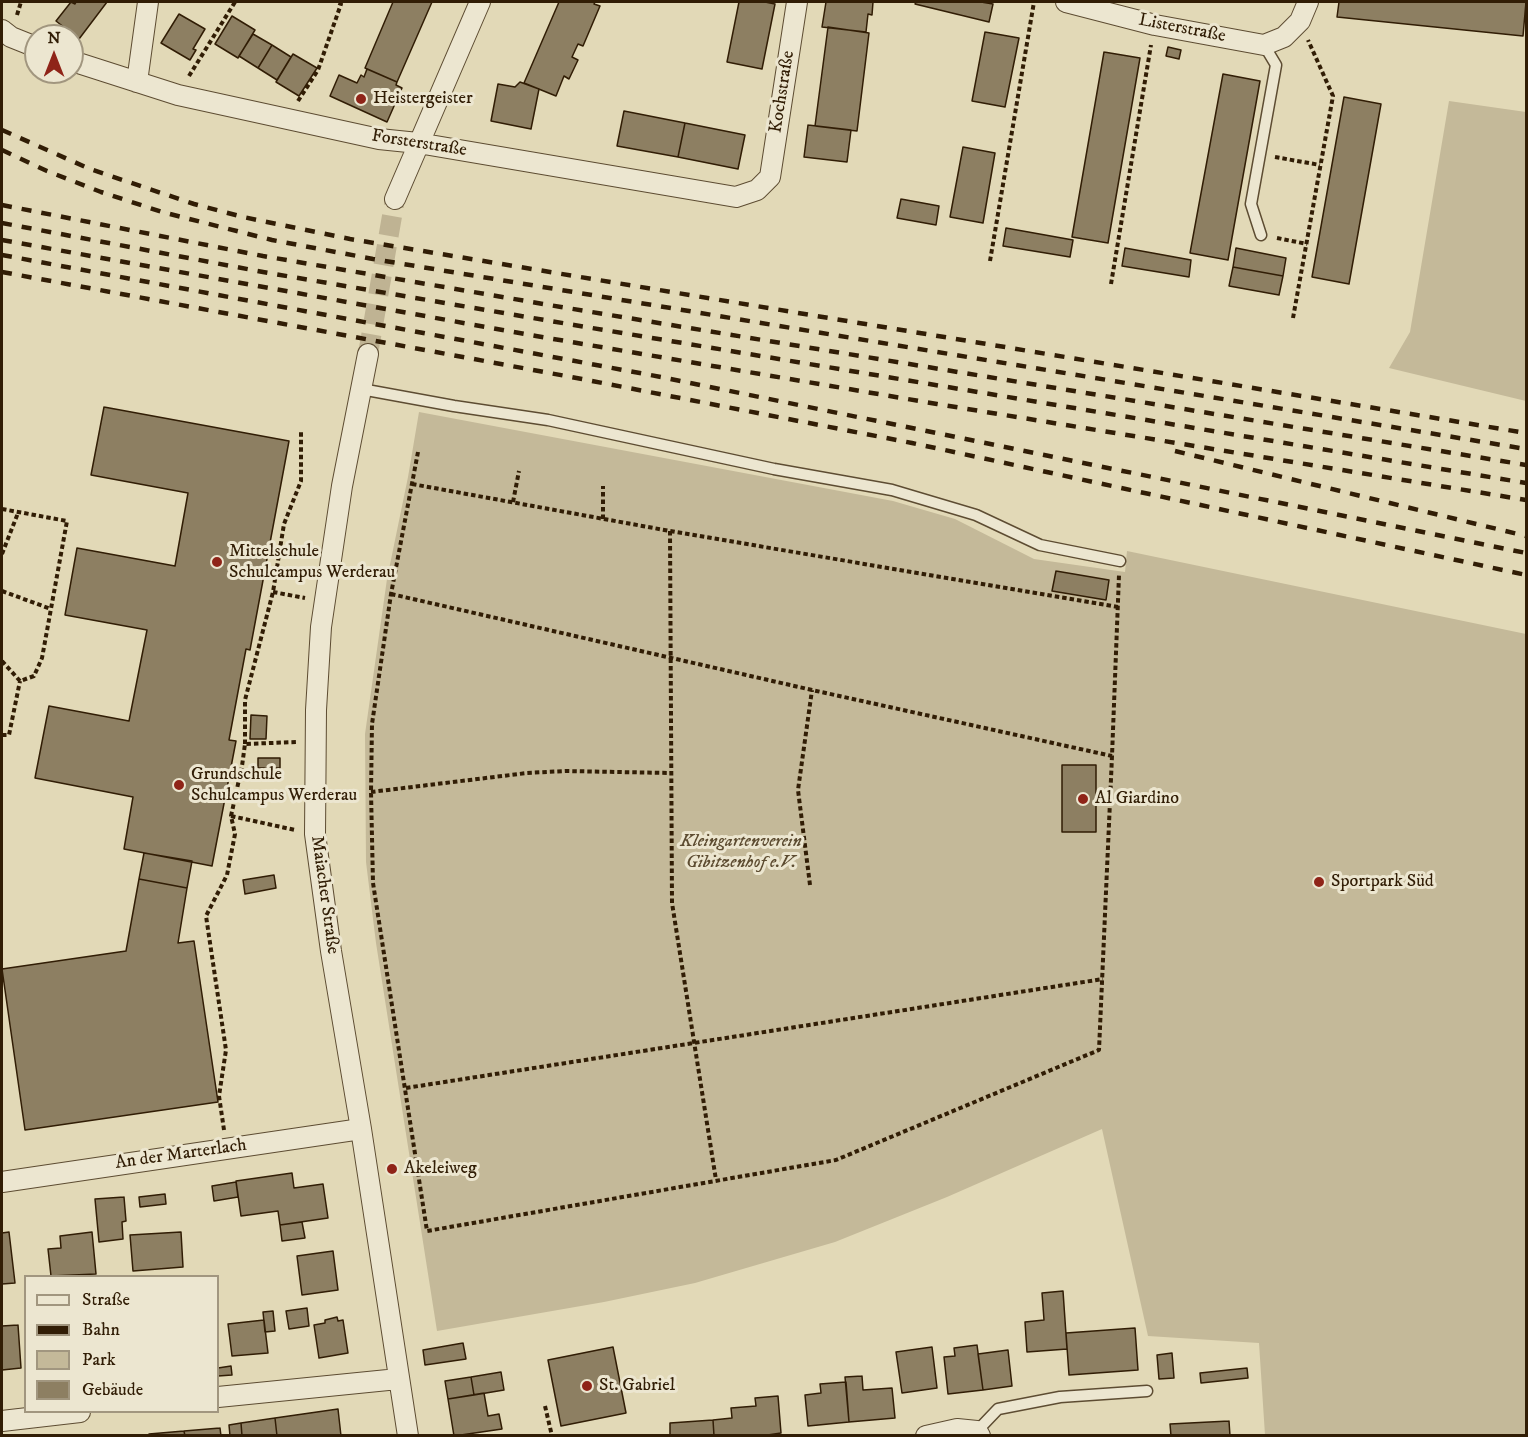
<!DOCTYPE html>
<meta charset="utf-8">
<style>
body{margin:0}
#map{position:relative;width:1528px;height:1437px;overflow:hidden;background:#e2d9b7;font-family:"IM FELL DW Pica",serif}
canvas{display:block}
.frame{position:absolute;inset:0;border:3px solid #311d05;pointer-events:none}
.legend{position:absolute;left:24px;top:1275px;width:195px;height:138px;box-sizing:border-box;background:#ece6d0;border:2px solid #a1967f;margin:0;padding:8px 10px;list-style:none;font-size:18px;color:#311d05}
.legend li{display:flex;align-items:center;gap:12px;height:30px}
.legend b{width:30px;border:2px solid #a1967f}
.north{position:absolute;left:24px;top:24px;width:60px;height:60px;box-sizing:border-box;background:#ece6d0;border:2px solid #a1967f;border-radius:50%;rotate:0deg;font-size:16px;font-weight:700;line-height:24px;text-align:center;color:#311d05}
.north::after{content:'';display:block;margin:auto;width:21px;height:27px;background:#8f2418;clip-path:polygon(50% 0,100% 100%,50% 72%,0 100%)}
</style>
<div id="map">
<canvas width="1528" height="1437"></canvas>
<div class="frame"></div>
<ul class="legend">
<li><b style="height:8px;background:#ece6d0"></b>Straße</li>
<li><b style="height:8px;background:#311d05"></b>Bahn</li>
<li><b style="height:16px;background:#c4b999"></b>Park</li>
<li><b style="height:16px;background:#8d7f62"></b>Gebäude</li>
</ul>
<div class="north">N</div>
</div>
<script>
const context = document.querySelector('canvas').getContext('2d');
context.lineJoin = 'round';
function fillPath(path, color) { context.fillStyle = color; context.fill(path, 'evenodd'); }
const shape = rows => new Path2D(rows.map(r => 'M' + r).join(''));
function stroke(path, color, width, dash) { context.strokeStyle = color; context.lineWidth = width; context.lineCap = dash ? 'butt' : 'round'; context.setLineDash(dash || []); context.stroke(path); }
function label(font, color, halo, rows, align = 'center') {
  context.font = font + ' "IM FELL DW Pica",serif'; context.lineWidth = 6; context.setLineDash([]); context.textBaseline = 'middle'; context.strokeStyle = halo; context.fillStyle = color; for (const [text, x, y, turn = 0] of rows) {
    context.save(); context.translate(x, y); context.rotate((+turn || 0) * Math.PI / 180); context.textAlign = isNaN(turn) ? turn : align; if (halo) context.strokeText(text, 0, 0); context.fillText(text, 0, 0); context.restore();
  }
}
const green = shape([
 [1449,101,1526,112,1526,401,1389,368,1410,332],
 [419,412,893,501,955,519,1034,559,1125,572,1127,551,1526,634,1526,1435,1265,1435,1259,1343,1148,1336,1102,1129,947,1197,835,1242,695,1283,604,1302,437,1331,376,943,366,862,365,734,387,579,408,477]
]);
const building = shape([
 [71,2,75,4,76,2,107,2,79,39,56,21,71,2],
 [393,2,432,2,397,82,365,68,393,2],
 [559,2,595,2,594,4,600,6,583,46,578,44,572,57,578,60,569,79,564,76,556,96,524,83,559,2],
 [739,2,765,2,775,4,762,69,727,62,739,2],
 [826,2,873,2,872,15,868,14,866,32,822,27,826,2],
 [916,2,981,2,993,4,989,22,915,4,916,2],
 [1339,2,1526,2,1523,36,1337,17,1339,2],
 [179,14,205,29,193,49,196,50,190,60,161,43,179,14],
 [232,16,255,30,238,58,215,44,232,16],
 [828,27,869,33,857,131,815,126,828,27],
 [985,32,1019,38,1005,107,972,101,985,32],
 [253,34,272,45,258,68,239,56,253,34],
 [272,45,291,57,277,80,258,68,272,45],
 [1168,47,1181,50,1179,59,1166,56,1168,47],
 [1104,52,1140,58,1108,243,1072,237,1104,52],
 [293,54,317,68,299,96,276,82,293,54],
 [367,69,397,82,396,85,402,88,387,122,330,96,339,75,357,83,361,75,364,77,367,69],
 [1223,74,1260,81,1228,260,1190,253,1223,74],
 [520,82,539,89,531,129,491,121,498,84,515,87,520,82],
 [1344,97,1381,104,1349,284,1312,277,1344,97],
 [624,111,685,123,678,157,617,146,624,111],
 [685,123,745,135,738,169,678,157,685,123],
 [808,125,851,130,847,162,804,157,808,125],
 [963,147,995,153,983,223,950,217,963,147],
 [901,199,939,206,936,225,897,218,901,199],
 [1006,228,1073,240,1070,257,1003,246,1006,228],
 [1125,248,1191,260,1189,277,1122,266,1125,248],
 [1236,248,1286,258,1283,276,1233,267,1236,248],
 [1233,267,1283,276,1279,295,1229,286,1233,267],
 [104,407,289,441,250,650,246,649,229,740,236,741,212,866,124,849,133,797,35,778,49,706,129,721,147,630,65,615,77,548,175,566,188,493,91,475,104,407],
 [1056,571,1109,580,1106,600,1052,591,1056,571],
 [251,715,267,716,266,739,250,739,251,715],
 [258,758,280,758,280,768,258,768,258,758],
 [1062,765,1096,765,1096,832,1062,832,1062,765],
 [144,853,192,861,187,888,139,879,144,853],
 [274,875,276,888,245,894,243,880,274,875],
 [139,879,187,888,178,943,194,941,218,1102,25,1130,2,969,126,951,139,879],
 [292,1173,294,1188,323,1184,328,1218,280,1225,278,1211,241,1216,236,1181,292,1173],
 [236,1182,238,1197,214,1201,212,1186,236,1182],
 [165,1194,166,1204,140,1207,139,1197,165,1194],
 [124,1197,126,1221,122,1222,123,1239,99,1242,95,1199,124,1197],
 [302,1222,305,1238,282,1241,280,1225,302,1222],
 [9,1232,15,1283,2,1284,2,1233,9,1232],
 [92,1232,96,1274,51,1276,48,1249,61,1248,60,1236,92,1232],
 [181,1232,183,1267,133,1271,130,1235,181,1232],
 [333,1251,338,1290,302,1295,297,1256,333,1251],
 [1063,1291,1067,1349,1027,1352,1025,1322,1044,1320,1042,1293,1063,1291],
 [307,1308,309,1326,289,1329,286,1311,307,1308],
 [273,1311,275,1331,265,1332,263,1312,273,1311],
 [337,1317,338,1321,343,1320,348,1353,319,1358,314,1325,325,1323,325,1320,337,1317],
 [264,1320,268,1353,232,1356,228,1324,264,1320],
 [18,1325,21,1368,2,1370,2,1326,18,1325],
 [1135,1328,1138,1370,1069,1375,1066,1333,1135,1328],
 [463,1343,466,1359,425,1365,423,1350,463,1343],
 [977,1345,983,1390,948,1394,944,1357,955,1356,954,1348,977,1345],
 [613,1347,626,1413,561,1426,548,1360,613,1347],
 [932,1347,937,1388,902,1393,896,1352,932,1347],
 [1008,1350,1012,1386,983,1390,978,1354,1008,1350],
 [1172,1353,1174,1378,1159,1379,1157,1355,1172,1353],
 [231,1366,232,1375,218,1376,218,1368,231,1366],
 [1247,1368,1248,1378,1201,1383,1200,1373,1247,1368],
 [501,1372,504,1390,474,1395,471,1377,501,1372],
 [862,1376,863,1390,892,1388,895,1418,849,1422,845,1377,862,1376],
 [471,1377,474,1395,448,1399,445,1381,471,1377],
 [846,1382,849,1422,808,1426,805,1395,821,1393,820,1384,846,1382],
 [484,1393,488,1416,499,1414,502,1429,454,1436,448,1399,484,1393],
 [778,1396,781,1433,761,1436,714,1436,713,1420,732,1418,731,1408,756,1406,755,1398,778,1396],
 [338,1409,341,1436,277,1436,275,1418,338,1409],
 [275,1418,277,1436,242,1436,241,1423,275,1418],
 [713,1420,714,1436,670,1436,670,1423,713,1420],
 [1229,1421,1230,1436,1171,1436,1170,1424,1229,1421],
 [241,1423,242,1436,230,1436,229,1425,241,1423],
 [220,1428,221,1436,185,1436,184,1431,220,1428],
 [184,1431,185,1436,149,1436,149,1434,184,1431]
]);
const streetTunnel = shape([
 [368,354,395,199]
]);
const path = shape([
 [17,15,21,2],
 [189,76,235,2],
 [298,101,318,70,341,4,336,2],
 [1275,157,1320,165],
 [1277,238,1307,244],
 [990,261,1034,2],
 [1111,284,1151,45],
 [1293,318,1333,96,1308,40],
 [418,452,391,594,372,724,371,792,373,883,427,1231,836,1160,1099,1050,1112,756],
 [412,484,670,531,1118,607],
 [513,502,519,471],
 [2,509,67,521,42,658,34,676,20,681],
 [603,519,603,486],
 [670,531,672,903,716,1180],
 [2,554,18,513],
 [2,591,51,609],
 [273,592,305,598],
 [391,594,812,690,1112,756,1119,575],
 [2,661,20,681],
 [2,735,9,735,20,681],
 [245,744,245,700,273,592,284,524,301,481,301,431],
 [371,792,527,773,565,771,670,773],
 [231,816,295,830],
 [810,885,798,790,812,690],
 [406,1088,1103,979],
 [224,1130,219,1096,226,1050,206,916,227,875,235,834,231,816,242,766,245,744,297,742],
 [545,1406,552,1436]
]);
const lane = shape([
 [1261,235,1251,204,1276,65,1264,45],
 [361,389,454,406,548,420,774,469,892,490,976,515,1040,545,1120,561],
 [977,1431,998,1409,1060,1397,1147,1391]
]);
const street = shape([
 [1066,2,1155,25,1264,45,1284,37,1300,21,1308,2],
 [2,30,11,37,36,47],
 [72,61,178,95,379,139,418,143,736,197,757,190,770,177,797,2],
 [137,82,148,2],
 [395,199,480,2],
 [368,354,342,486,321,627,316,710,315,834,331,951,361,1129,408,1436],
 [2,1182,361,1129],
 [218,1397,398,1379],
 [2,1421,80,1412],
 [926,1436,957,1429,977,1431,980,1436]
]);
const rail = shape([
 [2,130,90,169,194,204,243,217,350,239,1526,433],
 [2,150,47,171,101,192,162,212,272,240,373,259,1526,449],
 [2,205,263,256,561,307,1526,465],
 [2,223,263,272,574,325,1526,483],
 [2,240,536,336,937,404,1526,500],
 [2,255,661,377,1526,553],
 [2,272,582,379,912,443,1526,575],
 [1175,451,1526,536]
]);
const markers = [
 [361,99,6,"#8f2418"],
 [217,562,6,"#8f2418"],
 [179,785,6,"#8f2418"],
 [1083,799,6,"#8f2418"],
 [1319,882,6,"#8f2418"],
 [392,1169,6,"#8f2418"],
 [587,1386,6,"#8f2418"]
];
const streetNames = [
 ["Listerstraße",1182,29,11],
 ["Kochstraße",783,92,-81],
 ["Forsterstraße",419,144,9],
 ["Maiacher Straße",324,895,82],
 ["An der Marterlach",181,1155,-8]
];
const poiNames = [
 ["Heistergeister",373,99],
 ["Mittelschule",229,552],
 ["Schulcampus Werderau",229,573],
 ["Grundschule",191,775],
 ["Schulcampus Werderau",191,796],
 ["Al Giardino",1095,799],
 ["Sportpark Süd",1331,882],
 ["Akeleiweg",404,1169],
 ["St. Gabriel",599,1386]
];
const parkNames = [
 ["Kleingartenverein",741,842],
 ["Gibitzenhof e.V.",741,863]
];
fillPath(green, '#c4b999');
fillPath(building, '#8d7f62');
stroke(building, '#311d05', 1.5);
stroke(streetTunnel, '#bfb393', 20, [20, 10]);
stroke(lane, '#5d4c32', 13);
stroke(street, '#5d4c32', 22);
stroke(path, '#311d05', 4, [4.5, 3]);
stroke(lane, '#ece6d0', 10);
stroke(street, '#ece6d0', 20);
stroke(rail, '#311d05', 4.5, [10, 10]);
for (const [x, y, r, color] of markers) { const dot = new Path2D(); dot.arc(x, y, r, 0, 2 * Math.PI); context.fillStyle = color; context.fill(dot); stroke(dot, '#ece6d0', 2); }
label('18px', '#311d05', '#ece6d0', streetNames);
label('18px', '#311d05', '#ece6d0', poiNames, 'left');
label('italic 18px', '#5d4c31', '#ece6d0', parkNames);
</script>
